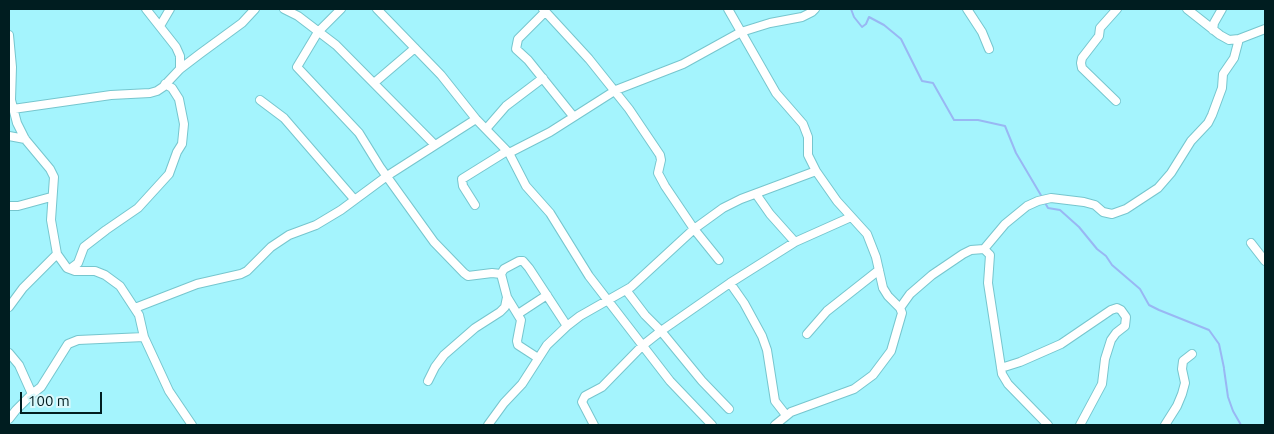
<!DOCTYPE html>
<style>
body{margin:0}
#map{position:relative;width:1274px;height:434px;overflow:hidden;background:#a4f4fd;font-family:Ubuntu,sans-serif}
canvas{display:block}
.frame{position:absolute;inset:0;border:10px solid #001d20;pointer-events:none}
.scale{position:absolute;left:20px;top:392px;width:82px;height:22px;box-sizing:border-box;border:2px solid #001d20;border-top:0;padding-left:6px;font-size:15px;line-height:18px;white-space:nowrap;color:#001d20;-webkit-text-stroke:4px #daf8fb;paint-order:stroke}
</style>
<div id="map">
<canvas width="1274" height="434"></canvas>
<div class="frame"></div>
<div class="scale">100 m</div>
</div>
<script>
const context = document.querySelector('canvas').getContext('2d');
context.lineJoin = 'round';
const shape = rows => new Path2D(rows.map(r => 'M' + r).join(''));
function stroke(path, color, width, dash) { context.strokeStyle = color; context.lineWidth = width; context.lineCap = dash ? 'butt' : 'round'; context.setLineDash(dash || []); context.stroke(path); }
const stream = shape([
 [851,9,854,17,862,27,866,24,869,17,884,25,901,39,922,81,933,83,954,120,978,120,1005,126,1016,153,1042,197],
 [1044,201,1048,208,1060,210,1079,227,1097,249,1106,256,1112,265,1140,289,1149,305,1159,310,1209,330,1219,344,1224,368],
 [1224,369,1228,397,1233,411,1241,425]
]);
const minor = shape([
 [146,9,176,47,180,56,180,69],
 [284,9,298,16,336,45,435,145],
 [341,9,318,32,297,67,359,133,380,167,434,242,464,273,468,276,492,273,501,274],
 [377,9,441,75,476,119,509,153,526,186,550,213,589,276,670,381,712,425],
 [543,9,589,59,629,109,660,155,661,160,658,173,665,186,694,229,719,260],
 [728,9,776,93,803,124,808,137,808,155,816,171,837,201,867,234,876,257,883,288,888,296,900,308,902,313,891,351,873,375,854,389,791,412,775,425],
 [967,9,982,32,989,49],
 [1187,9,1220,35,1229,40,1239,39,1265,29],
 [545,12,518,39,516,49,528,60,573,116],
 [160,26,170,9],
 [1213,30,1214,23,1222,9],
 [9,35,12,67,11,100,17,123,25,139,50,169,54,177,51,220,57,254,67,268,75,271,95,271,105,275,120,286,139,315,144,337,169,391,192,425],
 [374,83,415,48],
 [260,100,284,118,354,199],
 [1116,101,1082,68,1081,63,1082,58,1099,36,1100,28,1117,9],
 [13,109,111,95,150,93,157,91,163,87,180,69,201,53,242,23,255,9],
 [486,129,506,106,543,78],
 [9,136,25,139],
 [509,153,550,132,616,90,683,64,741,32,770,23,802,17,812,12,815,9],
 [756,194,770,214,795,242],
 [475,205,463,186,462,179,507,151],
 [9,206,18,206,51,197],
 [1251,243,1265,261],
 [984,249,1005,224,1027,206,1038,201,1051,198,1084,202,1095,205,1103,212,1112,214,1126,209,1158,188,1171,173,1191,141,1208,123,1212,115,1222,88,1223,74,1234,58,1239,39],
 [70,269,78,263,84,247,106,230,138,208,169,174,177,152,182,144,184,124,179,99,172,88,165,84],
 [730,283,744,303,762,336,767,350,775,401,786,415],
 [626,290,645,315,661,331,702,381,729,409],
 [507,297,521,320,517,341,518,345,538,358],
 [9,307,23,288,57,254],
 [135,308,197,284,241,274,247,271,271,247,289,235,316,225,341,210,387,176,476,119],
 [900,308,910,294,932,275,963,254,971,250,984,249,990,255,988,283,1002,374,1008,384,1048,425],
 [518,314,547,295],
 [807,334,827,311,879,270],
 [9,353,19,365,32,394],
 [1001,368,1020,362,1061,344,1111,310,1117,308,1121,310,1126,317,1125,326,1116,333,1111,340,1105,359,1102,384,1080,425],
 [428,381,435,367,444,355,475,328,500,312,505,307,507,297,501,274,504,269,519,261,523,261,529,268,567,326],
 [9,419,16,410,32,394,41,387,68,344,78,340,144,337],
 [488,425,504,403,522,384,547,345,567,326,580,316,631,287,694,229,723,208,741,199,816,171],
 [594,425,582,402,585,396,602,387,642,346,661,331,730,283,795,242,851,217],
 [1165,425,1177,406,1182,394,1185,383,1182,369,1183,361,1192,354]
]);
stroke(stream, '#99b7f3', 2);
stroke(minor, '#76c6ce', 10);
stroke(minor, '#fff', 8);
</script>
